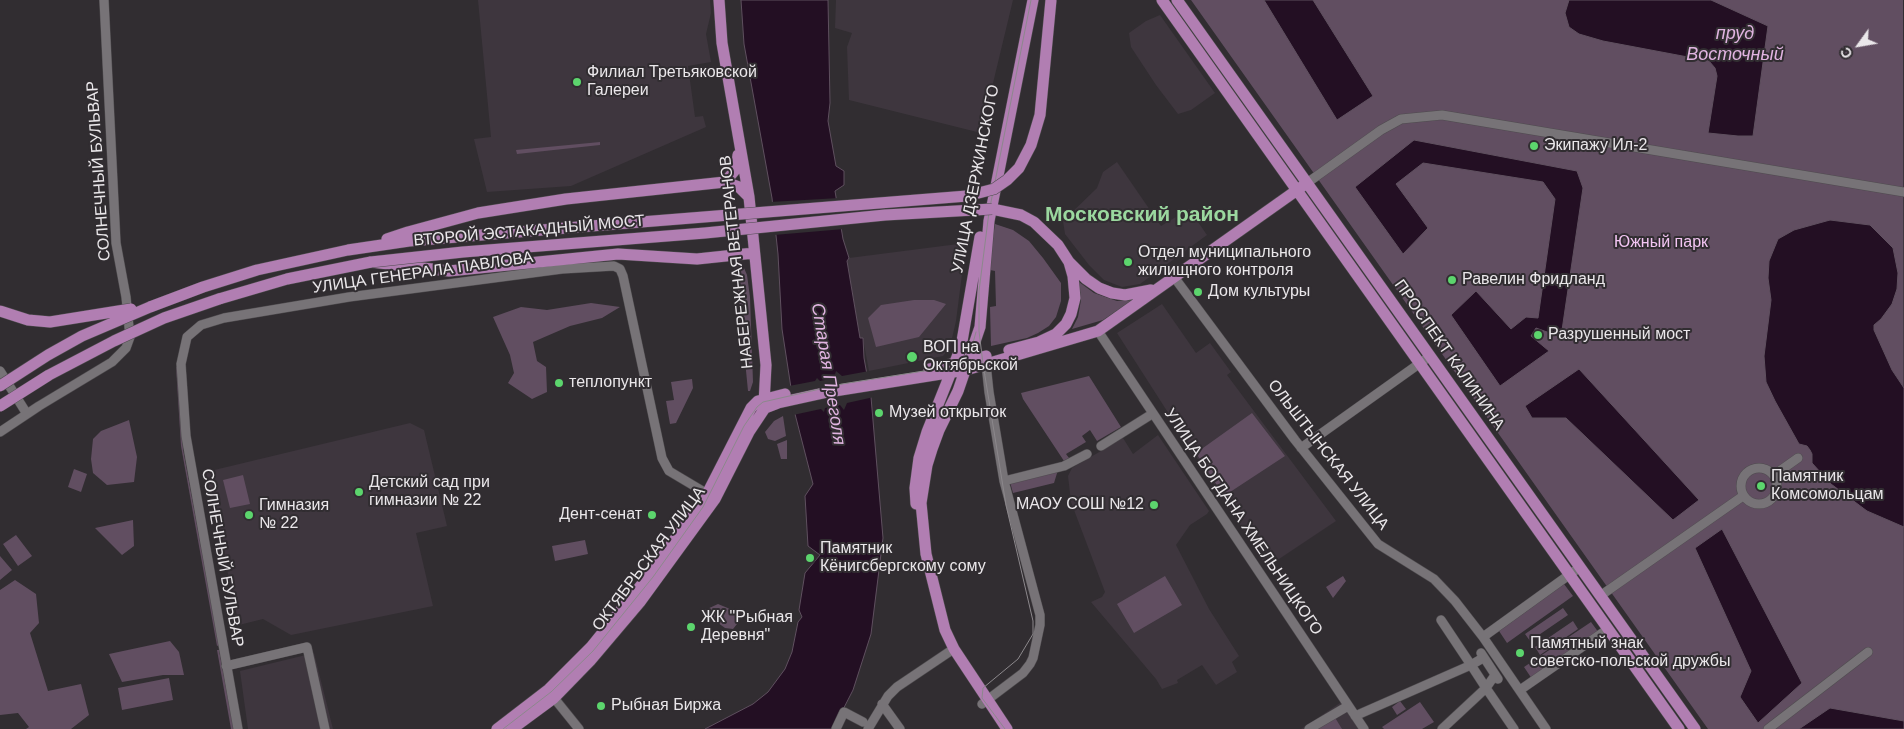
<!DOCTYPE html>
<meta charset="utf-8">
<style>
body{margin:0}
#map{position:relative;width:1904px;height:729px;overflow:hidden;background:#312d31;font-family:Arial,sans-serif}
canvas{display:block}
.north{position:absolute;left:1834px;top:20px;width:50px;height:50px;-webkit-text-stroke:4px #312d31;paint-order:stroke;rotate:238deg;font-size:14px;font-weight:700;line-height:20px;text-align:center;color:#eae7ea}
.north::after{content:'';display:block;margin:auto;width:18px;height:22px;background:#eae7ea;clip-path:polygon(50% 0,100% 100%,50% 72%,0 100%)}
</style>
<div id="map">
<canvas width="1904" height="729"></canvas>
<div class="north">С</div>
</div>
<script>
const context = document.querySelector('canvas').getContext('2d');
context.lineJoin = 'round';
function fillPath(path, color) { context.fillStyle = color; context.fill(path, 'evenodd'); }
const shape = rows => new Path2D(rows.map(r => 'M' + r).join(''));
function stroke(path, color, width, dash) { context.strokeStyle = color; context.lineWidth = width; context.lineCap = dash ? 'butt' : 'round'; context.setLineDash(dash || []); context.stroke(path); }
function label(font, color, halo, rows, align = 'center') {
  context.font = font + ' Arial,sans-serif'; context.lineWidth = 4; context.setLineDash([]); context.textBaseline = 'middle'; context.strokeStyle = halo; context.fillStyle = color; for (const [text, x, y, turn = 0] of rows) {
    context.save(); context.translate(x, y); context.rotate((+turn || 0) * Math.PI / 180); context.textAlign = isNaN(turn) ? turn : align; if (halo) context.strokeText(text, 0, 0); context.fillText(text, 0, 0); context.restore();
  }
}
const built = shape([
 [478,0,710,0,711,13,706,34,711,62,688,66,695,117,703,116,706,127,571,186,487,192,474,139,491,137],
 [836,0,1013,0,981,133,849,100,847,47,852,33,835,28],
 [1160,15,1215,93,1191,110,1178,114,1156,85,1131,47,1129,33,1146,21],
 [1117,162,1161,226,1189,209,1207,235,1140,284,1122,287,1104,280,1089,265,1065,234,1063,221,1097,188,1103,172],
 [966,243,956,321,950,347,943,356,869,371,863,339,860,339,847,261,849,258],
 [1162,304,1196,353,1210,343,1231,372,1227,375,1336,521,1267,567,1117,333],
 [410,423,424,430,447,526,416,533,433,606,291,635,263,619,239,625,206,472],
 [1158,435,1209,511,1207,514,1190,525,1176,545,1209,609,1239,656,1232,662,1237,672,1216,685,1202,665,1177,680,1178,683,1162,689,1156,679,1091,602,1102,597,1105,592,1071,502,1068,476,1072,468,1123,438,1133,454],
 [314,653,333,729,248,729,240,671],
 [1343,701,1360,729,1301,729]
]);
const green = shape([
 [1191,0,1903,0,1904,729,1708,729],
 [600,142,600,145,517,154,516,150],
 [995,224,1013,230,1029,241,1043,258,1061,283,1061,301,1056,317,1049,326,1038,333,1027,338,991,346,990,307,996,306,995,271,990,270,991,248],
 [733,264,739,265,744,268,747,275,750,297,753,382,750,391,748,391,737,279],
 [1079,282,1094,293,1117,301,1133,300,1103,320,1072,329,1078,317,1081,300],
 [914,300,934,300,946,304,919,337,876,347,868,318,881,305],
 [591,303,620,307,602,318,570,326,533,342,537,361,546,367,547,392,532,399,508,383,514,373,510,355,493,317,521,307,547,310],
 [176,367,178,367,183,449,219,645,217,646,181,446],
 [1089,376,1121,427,1097,441,1090,430,1082,436,1086,442,1066,454,1069,458,1064,461,1023,399,1021,393],
 [692,379,693,388,676,423,670,424,666,401,674,400,671,382],
 [1252,413,1285,456,1224,496,1196,453],
 [783,416,786,436,775,441,768,439,765,432,774,421],
 [129,420,137,457,134,482,107,485,93,473,91,459,93,439,101,431],
 [787,440,787,459,781,459,777,444],
 [74,469,87,474,81,492,68,487],
 [1058,470,1054,483,1013,493,1010,482],
 [243,475,250,504,230,508,223,480],
 [133,520,134,546,122,555,95,528],
 [16,535,32,556,18,566,3,544],
 [585,540,588,554,555,561,552,546],
 [0,556,12,570,0,580],
 [1165,576,1182,605,1134,633,1117,604],
 [1343,576,1346,581,1333,598,1326,587],
 [15,580,36,594,39,623,30,633,48,691,81,684,89,715,71,729,26,729,29,727,18,713,0,715,0,590],
 [1564,584,1573,596,1507,643,1499,631],
 [718,604,735,611,738,614,737,624,733,629,725,628,703,612,705,610],
 [1563,608,1568,615,1530,641,1525,634],
 [1573,621,1578,629,1540,655,1535,647],
 [1591,622,1599,633,1532,679,1524,667],
 [170,641,179,652,184,675,163,675,122,682,109,654],
 [217,650,219,650,234,729,231,729],
 [169,678,173,700,122,710,118,688],
 [1400,701,1406,709,1397,715,1392,707],
 [1420,702,1434,722,1422,729,1384,729,1382,727],
 [1334,716,1342,729,1313,729]
]);
const water = shape([
 [741,0,828,0,830,103,828,121,836,166,844,171,844,185,835,191,843,239,849,258,847,261,860,338,863,338,864,358,871,397,883,538,871,634,853,690,833,729,705,729,753,704,768,692,785,669,792,652,798,622,802,617,799,610,805,573,820,555,808,546,805,496,813,484,795,414,782,329,778,254,772,198,744,44,741,0],
 [1264,0,1313,0,1373,96,1337,120,1264,0],
 [1569,0,1711,0,1768,26,1753,136,1738,136,1708,133,1717,76,1715,68,1709,61,1603,41,1579,34,1569,27,1565,13,1569,0],
 [1414,140,1577,171,1583,188,1561,337,1536,328,1531,336,1549,351,1500,386,1451,315,1476,291,1511,329,1526,317,1538,318,1555,199,1543,182,1423,163,1396,184,1428,228,1403,254,1355,187,1414,140],
 [1830,220,1870,225,1893,248,1898,273,1897,289,1892,304,1881,319,1874,325,1874,330,1892,370,1904,388,1904,527,1867,511,1831,484,1812,463,1812,454,1810,450,1807,446,1799,444,1775,401,1766,382,1764,356,1771,300,1768,278,1769,261,1778,239,1794,230,1830,220],
 [1579,369,1699,500,1673,520,1566,418,1532,418,1525,406,1579,369],
 [1722,529,1802,683,1758,723,1740,697,1751,671,1695,548,1722,529],
 [1830,708,1904,721,1904,729,1799,729,1830,708]
]);
const pier = shape([
 [839,198,844,229,774,235,770,202],
 [836,371,842,376,869,371,874,397,847,403,844,410,840,405,825,408,824,412,821,409,793,415,789,386,815,381,817,378,820,381,834,378]
]);
const minor = shape([
 [1307,183,1381,130,1401,119,1442,115,1904,192],
 [1174,277,1295,440,1378,544,1434,579,1455,601,1483,637,1546,729],
 [1098,331,1364,729],
 [0,371,27,414],
 [0,432,39,406,112,362,126,348,130,337,126,297,116,243,104,0],
 [1101,446,1152,414],
 [1301,448,1430,356],
 '1741 486a18 18 0 1 1 36 0a18 18 0 1 1-36 0Z',
 [1774,475,1798,458],
 [1004,481,1064,466,1087,454],
 [1600,596,1743,496],
 [1483,637,1580,567],
 [1481,653,1498,679],
 [1483,658,1471,665,1486,688,1495,675],
 [226,666,307,647,325,729],
 [1520,690,1608,629],
 [554,698,579,729],
 [882,704,900,729],
 [982,704,1023,673,1030,664,1033,658,1040,625,1040,615,1004,481,989,392,986,364],
 [1355,716,1471,665,1441,620],
 [238,729,186,436,181,364,187,337,201,325,224,318,349,297,562,269,614,266,620,269,623,276,662,458,669,471,711,496],
 [836,729,844,712,863,722],
 [868,729,888,696,897,687,949,652],
 [1309,729,1348,706],
 [1442,729,1486,688,1514,729],
 [1768,729,1868,652]
]);
const major = shape([
 [719,0,722,43,749,197,766,365,764,404],
 [1162,0,1679,729],
 [1177,0,1695,729],
 [725,182,736,169,738,155],
 [992,209,1021,215,1034,222,1058,245,1069,262,1086,279,1099,288,1112,293,1125,295,1151,290],
 [387,239,408,232,478,213,566,199,725,182,739,187,749,197],
 [219,299,287,279,371,262,449,271,618,254,697,259,754,253],
 [150,307,203,287,257,270,348,250,409,241,566,228],
 [1009,350,1039,342,1056,334,1066,324,1071,314,1075,298,1073,276,1069,262],
 [929,369,986,356],
 [916,504,915,488,919,458,927,432,961,347,980,237],
 [497,729,549,689,591,647,651,573,707,494,751,408,758,401,785,394],
 [512,729,554,698,590,661,640,602,715,499,749,432,765,408,778,403,828,392,966,370,1098,331,1307,183],
 [1007,729,954,649,945,630,926,554,921,503,927,465,932,449,939,430,958,391,980,327,989,221,1033,0]
]);
const tram = shape([
 [953,365,960,361,971,350,976,332],
 [503,729,551,692,593,651,653,577,703,507,744,426,757,407,763,402,842,384,968,364,979,367,985,374],
 [1005,729,982,698,983,688,1018,659,1033,634,1033,621,1006,505,983,364,979,331,979,291,989,212,1031,0]
]);
const majorBridge = shape([
 [566,228,967,196,994,189,1007,180,1019,168,1031,145,1040,115,1051,0],
 [371,262,463,252,705,233,885,215,992,209],
 [0,311,28,320,50,322,131,309],
 [0,386,48,355,82,336,150,307],
 [0,406,49,375,114,341,164,318,219,299]
]);
const markers = [
 [577,82,5,"#5cd56d"],
 [1534,146,5,"#5cd56d"],
 [1128,262,5,"#5cd56d"],
 [1452,280,5,"#5cd56d"],
 [1198,292,5,"#5cd56d"],
 [1538,335,5,"#5cd56d"],
 [912,357,6,"#5cd56d"],
 [559,383,5,"#5cd56d"],
 [879,413,5,"#5cd56d"],
 [1761,486,5,"#5cd56d"],
 [359,492,5,"#5cd56d"],
 [1154,505,5,"#5cd56d"],
 [249,515,5,"#5cd56d"],
 [652,515,5,"#5cd56d"],
 [810,558,5,"#5cd56d"],
 [691,627,5,"#5cd56d"],
 [1520,653,5,"#5cd56d"],
 [601,706,5,"#5cd56d"]
];
const poiNames = [
 ["Филиал Третьяковской",587,73],
 ["Галереи",587,91],
 ["Экипажу Ил-2",1544,146],
 ["Отдел муниципального",1138,253],
 ["жилищного контроля",1138,271],
 ["Равелин Фридланд",1462,280],
 ["Дом культуры",1208,292],
 ["Разрушенный мост",1548,335],
 ["ВОП на",923,348],
 ["Октябрьской",923,366],
 ["теплопункт",569,383],
 ["Музей открыток",889,413],
 ["Памятник",1771,477],
 ["Комсомольцам",1771,495],
 ["Детский сад при",369,483],
 ["гимназии № 22",369,501],
 ["МАОУ СОШ №12",1144,505,"right"],
 ["Гимназия",259,506],
 ["№ 22",259,524],
 ["Дент-сенат",642,515,"right"],
 ["Памятник",820,549],
 ["Кёнигсбергскому сому",820,567],
 ["ЖК \"Рыбная",701,618],
 ["Деревня\"",701,636],
 ["Памятный знак",1530,644],
 ["советско-польской дружбы",1530,662],
 ["Рыбная Биржа",611,706]
];
const streetNames = [
 ["СОЛНЕЧНЫЙ БУЛЬВАР",99,171,-94],
 ["УЛИЦА ДЗЕРЖИНСКОГО",976,179,-79],
 ["ВТОРОЙ ЭСТАКАДНЫЙ МОСТ",529,231,-5],
 ["НАБЕРЕЖНАЯ ВЕТЕРАНОВ",737,262,-96],
 ["УЛИЦА ГЕНЕРАЛА ПАВЛОВА",423,273,-8],
 ["ПРОСПЕКТ КАЛИНИНА",1449,355,55],
 ["ОЛЬШТЫНСКАЯ УЛИЦА",1328,455,52],
 ["УЛИЦА БОГДАНА ХМЕЛЬНИЦКОГО",1243,522,56],
 ["СОЛНЕЧНЫЙ БУЛЬВАР",222,558,80],
 ["ОКТЯБРЬСКАЯ УЛИЦА",649,559,-53]
];
const parkNames = [
 ["Южный парк",1661,243]
];
const waterNames = [
 ["пруд",1735,34],
 ["Восточный",1735,55],
 ["Старая Преголя",828,374,81]
];
const districtNames = [
 ["Московский район",1142,215]
];
fillPath(built, '#3e363e');
fillPath(green, '#614e61');
fillPath(water, '#230f23');
stroke(water, '#5f505f', 1);
fillPath(pier, '#312d31');
stroke(minor, '#4f4c4f', 10);
stroke(major, '#4f4c4f', 12);
stroke(minor, '#777377', 9);
stroke(major, '#b17eb2', 11);
stroke(tram, '#8c888c', 1);
stroke(majorBridge, '#4f4c4f', 12, []);
stroke(majorBridge, '#b17eb2', 11);
for (const [x, y, r, color] of markers) { const dot = new Path2D(); dot.arc(x, y, r, 0, 2 * Math.PI); context.fillStyle = color; context.fill(dot); stroke(dot, '#312d31', 2); }
label('16px', '#eae7ea', '#312d31', poiNames, 'left');
label('16px', '#eae7ea', '#312d31', streetNames);
label('16px', '#f3c5f3', '#312d31', parkNames);
label('italic 18px', '#e1b4e1', '#312d31', waterNames);
label('bold 21px', '#9bd89f', '#312d31', districtNames);
</script>
